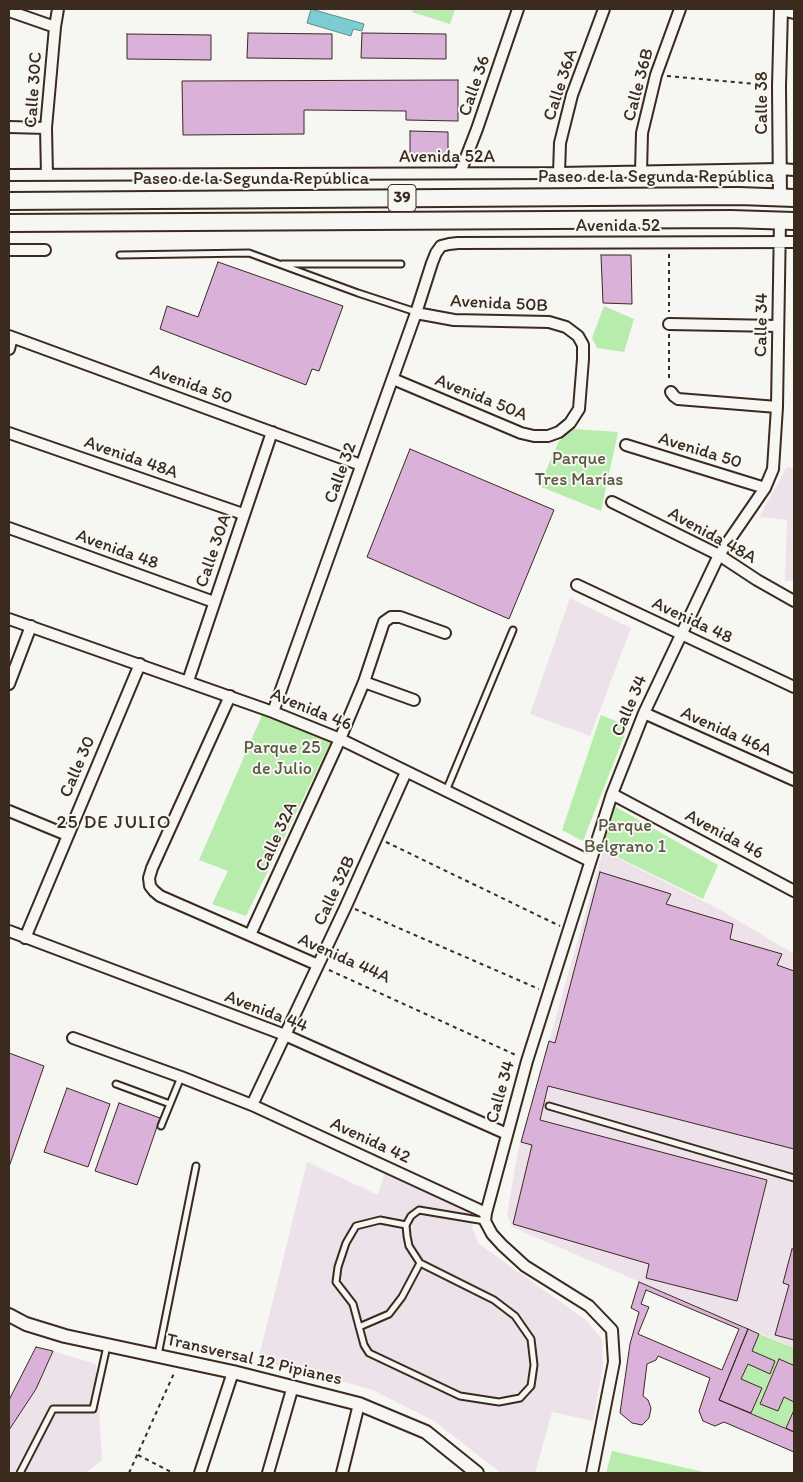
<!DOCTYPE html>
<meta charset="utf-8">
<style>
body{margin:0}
#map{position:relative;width:803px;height:1482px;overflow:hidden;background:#f6f6f2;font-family:Itim,sans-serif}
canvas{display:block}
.frame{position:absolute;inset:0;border:10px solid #3b2a1e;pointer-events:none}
</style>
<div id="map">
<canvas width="803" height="1482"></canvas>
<div class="frame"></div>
</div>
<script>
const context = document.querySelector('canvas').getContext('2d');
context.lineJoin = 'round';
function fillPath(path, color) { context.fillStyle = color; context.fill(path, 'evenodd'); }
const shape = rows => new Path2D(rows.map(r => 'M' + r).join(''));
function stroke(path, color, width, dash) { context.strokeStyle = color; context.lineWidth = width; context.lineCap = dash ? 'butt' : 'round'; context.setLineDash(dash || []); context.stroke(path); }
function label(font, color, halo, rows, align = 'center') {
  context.font = font + ' Itim,sans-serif'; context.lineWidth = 4; context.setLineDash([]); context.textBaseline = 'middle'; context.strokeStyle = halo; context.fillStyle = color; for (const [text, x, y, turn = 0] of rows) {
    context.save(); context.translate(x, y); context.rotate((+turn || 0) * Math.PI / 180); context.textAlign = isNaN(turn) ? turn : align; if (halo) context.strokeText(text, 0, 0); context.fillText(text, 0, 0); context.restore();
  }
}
const built = shape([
 [787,467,794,468,794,581,785,581,787,520,759,517],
 [570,598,631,628,590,736,530,714],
 [603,851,717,908,794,954,794,1348,512,1227,507,1215,518,1151],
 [307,1162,378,1195,385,1172,474,1213,472,1228,479,1244,586,1320,602,1339,603,1367,593,1421,552,1412,535,1473,501,1473,434,1421,373,1390,308,1372,258,1361],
 [53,1351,96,1364,102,1460,86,1473,9,1473,9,1430,36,1389]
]);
const green = shape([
 [413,9,455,9,450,24,412,12],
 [604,306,634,319,624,352,597,348,592,338],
 [574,429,618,432,601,511,539,486,559,441],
 [264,711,332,739,246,916,212,904,228,871,199,860],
 [601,715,628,726,583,841,562,830],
 [614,806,718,865,703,899,597,847],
 [759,1334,794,1348,793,1365,779,1359,760,1403,778,1411,784,1397,794,1402,794,1410,786,1428,751,1413,762,1388,741,1379,748,1364,770,1374,775,1361,752,1351],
 [612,1451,708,1473,606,1473]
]);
const water = shape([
 [311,9,364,24,362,31,353,29,351,36,307,23,311,9]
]);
const building = shape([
 [248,33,332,34,332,59,247,58,248,33],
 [362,33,446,34,446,59,361,58,362,33],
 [127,34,211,35,211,60,127,59,127,34],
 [458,80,458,121,406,120,406,111,304,110,304,134,183,135,182,81,458,80],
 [410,131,448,132,448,159,410,159,410,131],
 [601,255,631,255,632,304,603,303,601,255],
 [218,262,343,306,319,371,312,369,306,385,160,329,167,306,198,317,218,262],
 [410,449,554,510,509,619,367,557,410,449],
 [600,872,671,894,666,904,733,924,730,939,782,954,777,965,794,971,794,1149,548,1086,540,1120,767,1180,737,1301,646,1278,649,1264,513,1224,532,1145,521,1142,549,1041,555,1043,600,872],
 [9,1053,44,1066,9,1167,9,1053],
 [67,1088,110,1104,88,1167,44,1152,67,1088],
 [119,1103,160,1118,137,1185,95,1171,119,1103],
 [792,1249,794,1249,794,1340,775,1335,789,1285,783,1283,792,1249],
 [639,1282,748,1329,719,1400,794,1432,794,1452,724,1422,715,1426,703,1421,699,1411,710,1378,658,1356,656,1360,647,1364,643,1396,648,1400,651,1408,649,1418,642,1425,632,1423,620,1413,630,1344,639,1312,631,1308,639,1282],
 [646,1290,739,1329,722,1370,638,1334,649,1307,641,1304,646,1290],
 [748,1329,759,1334,752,1351,775,1361,770,1374,748,1364,741,1379,762,1388,751,1413,719,1400,748,1329],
 [36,1347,53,1351,36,1389,9,1430,9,1400,36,1347],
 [779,1359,793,1365,794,1363,794,1402,784,1397,778,1411,760,1404,779,1359],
 [794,1410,794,1432,786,1428,794,1410]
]);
const path = shape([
 [667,76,767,85],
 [669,254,669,312],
 [669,334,669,382],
 [386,842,560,926],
 [355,909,539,989],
 [329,970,518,1056],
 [138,1455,173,1473],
 [129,1473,175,1371]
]);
const service = shape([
 [120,255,249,253,358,293,416,312],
 [282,264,401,264],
 [446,791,513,630],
 [116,1084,170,1104],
 [549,1106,794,1178],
 [161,1126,181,1077],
 [406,1225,380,1220,356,1226,346,1243,338,1267,336,1282,353,1304,364,1345,369,1353,460,1396,499,1402,520,1398,531,1386,534,1365,531,1339,515,1316,494,1300,420,1263,409,1246,407,1236,406,1225,411,1216,419,1210,485,1221],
 [359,1327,389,1314,402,1297,420,1263],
 [158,1355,196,1166],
 [20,1473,53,1409,93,1409,107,1346]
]);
const minor = shape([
 [781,10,794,13],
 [9,11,55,27],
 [9,127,46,128],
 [641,172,642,133,656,75,680,9],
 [460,173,477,129,518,9],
 [559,173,560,143,572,95,604,9],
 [9,175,559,173,780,169,794,170],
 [47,175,46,128,55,27,58,9],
 [9,250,45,250],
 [669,324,778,326],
 [9,336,361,465],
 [9,349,12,337],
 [393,379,521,433,534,436,548,436,559,432,570,423,579,409,583,359,583,345,578,336,566,327,549,322,454,320,416,313],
 [671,392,674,396,678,399,777,407],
 [9,433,243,514],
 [626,445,765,488],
 [612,502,719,555,757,580,794,601],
 [9,528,214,602],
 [577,585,794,687],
 [9,619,273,712,340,739,590,861],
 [188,681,272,432],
 [364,682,414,700],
 [9,684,31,626],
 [230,696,152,868,149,878,150,886,154,891,160,896,318,965],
 [273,712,416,313,432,263,436,253,441,246,449,244,458,243,794,242],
 [644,713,794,780],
 [612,794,794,891],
 [9,811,67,835],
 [9,931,285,1035,507,1134],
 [250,935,340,739,364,682,384,622,391,617,400,617,445,633],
 [25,938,140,664],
 [73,1038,181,1077,252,1105,486,1213,485,1221,492,1234,502,1245,525,1266,589,1306,612,1330,614,1362,592,1473],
 [252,1105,346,906,406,772],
 [486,1213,527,1061,612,794,644,713,719,555,765,488,773,469,777,407,780,220],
 [200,1473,233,1372],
 [268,1473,293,1386],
 [342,1473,359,1404]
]);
const tertiary = shape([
 [780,197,779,86,781,9],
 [9,1315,26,1324,65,1336,233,1372,359,1404,426,1432,477,1473]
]);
const trunk = shape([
 [9,201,739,196,794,198],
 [9,223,731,219,794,221]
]);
const shields = [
 [402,198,28]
];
const shieldNames = [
 ["39",402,198]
];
const streetNames = [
 ["Calle 36A",561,85,-72],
 ["Calle 36B",639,85,-75],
 ["Calle 36",475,86,-71],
 ["Calle 30C",34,90,-86],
 ["Calle 38",762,103,-90],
 ["Avenida 52A",447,157],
 ["Paseo de la Segunda República",656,177],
 ["Paseo de la Segunda República",251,179],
 ["Avenida 52",618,226],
 ["Avenida 50B",499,304,3],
 ["Calle 34",762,325,-89],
 ["Avenida 50",191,385,20],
 ["Avenida 50A",481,398,22],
 ["Avenida 50",700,451,17],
 ["Avenida 48A",131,458,19],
 ["Calle 32",341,473,-70],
 ["Avenida 48A",712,536,29],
 ["Avenida 48",117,550,20],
 ["Calle 30A",214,551,-71],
 ["Avenida 48",692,621,25],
 ["Calle 34",630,706,-67],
 ["Avenida 46",311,710,22],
 ["Avenida 46A",726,732,24],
 ["Calle 30",78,767,-67],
 ["Avenida 46",724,835,28],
 ["Calle 32A",277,837,-65],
 ["Calle 32B",335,891,-65],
 ["Avenida 44A",344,959,24],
 ["Avenida 44",266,1012,21],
 ["Calle 34",501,1092,-74],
 ["Avenida 42",370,1141,25],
 ["Transversal 12 Pipianes",254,1360,13]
];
const parkNames = [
 ["Parque",579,459],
 ["Tres Marías",579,480],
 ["Parque 25",282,748],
 ["de Julio",282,769],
 ["Parque",625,826],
 ["Belgrano 1",625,847]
];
const neighbourhoodNames = [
 ["25 DE JULIO",114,823]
];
fillPath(built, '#ede1ea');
fillPath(green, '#b8ecad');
fillPath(water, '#7ccdd2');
stroke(water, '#628c8a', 1);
fillPath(building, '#d9b1d9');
stroke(building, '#3b2a1e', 1);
stroke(service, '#3b2a1e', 9);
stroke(minor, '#3b2a1e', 14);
stroke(tertiary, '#3b2a1e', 16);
stroke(trunk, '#3b2a1e', 20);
stroke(path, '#3b2a1e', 2, [4, 4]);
stroke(service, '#f6f6f2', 5);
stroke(minor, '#f6f6f2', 10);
stroke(tertiary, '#f6f6f2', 12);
stroke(trunk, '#f6f6f2', 16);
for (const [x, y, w] of shields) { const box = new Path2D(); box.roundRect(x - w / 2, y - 13.5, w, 27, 4); context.fillStyle = '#f6f6f2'; context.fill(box); stroke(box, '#3b2a1e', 1); }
label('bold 16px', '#3b2a1e', null, shieldNames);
label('18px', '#3b2a1e', '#f6f6f2', streetNames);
label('18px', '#5a5a42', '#f6f6f2', parkNames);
context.letterSpacing = '1px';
label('19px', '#3b2a1e', '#f6f6f2', neighbourhoodNames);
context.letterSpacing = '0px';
</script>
